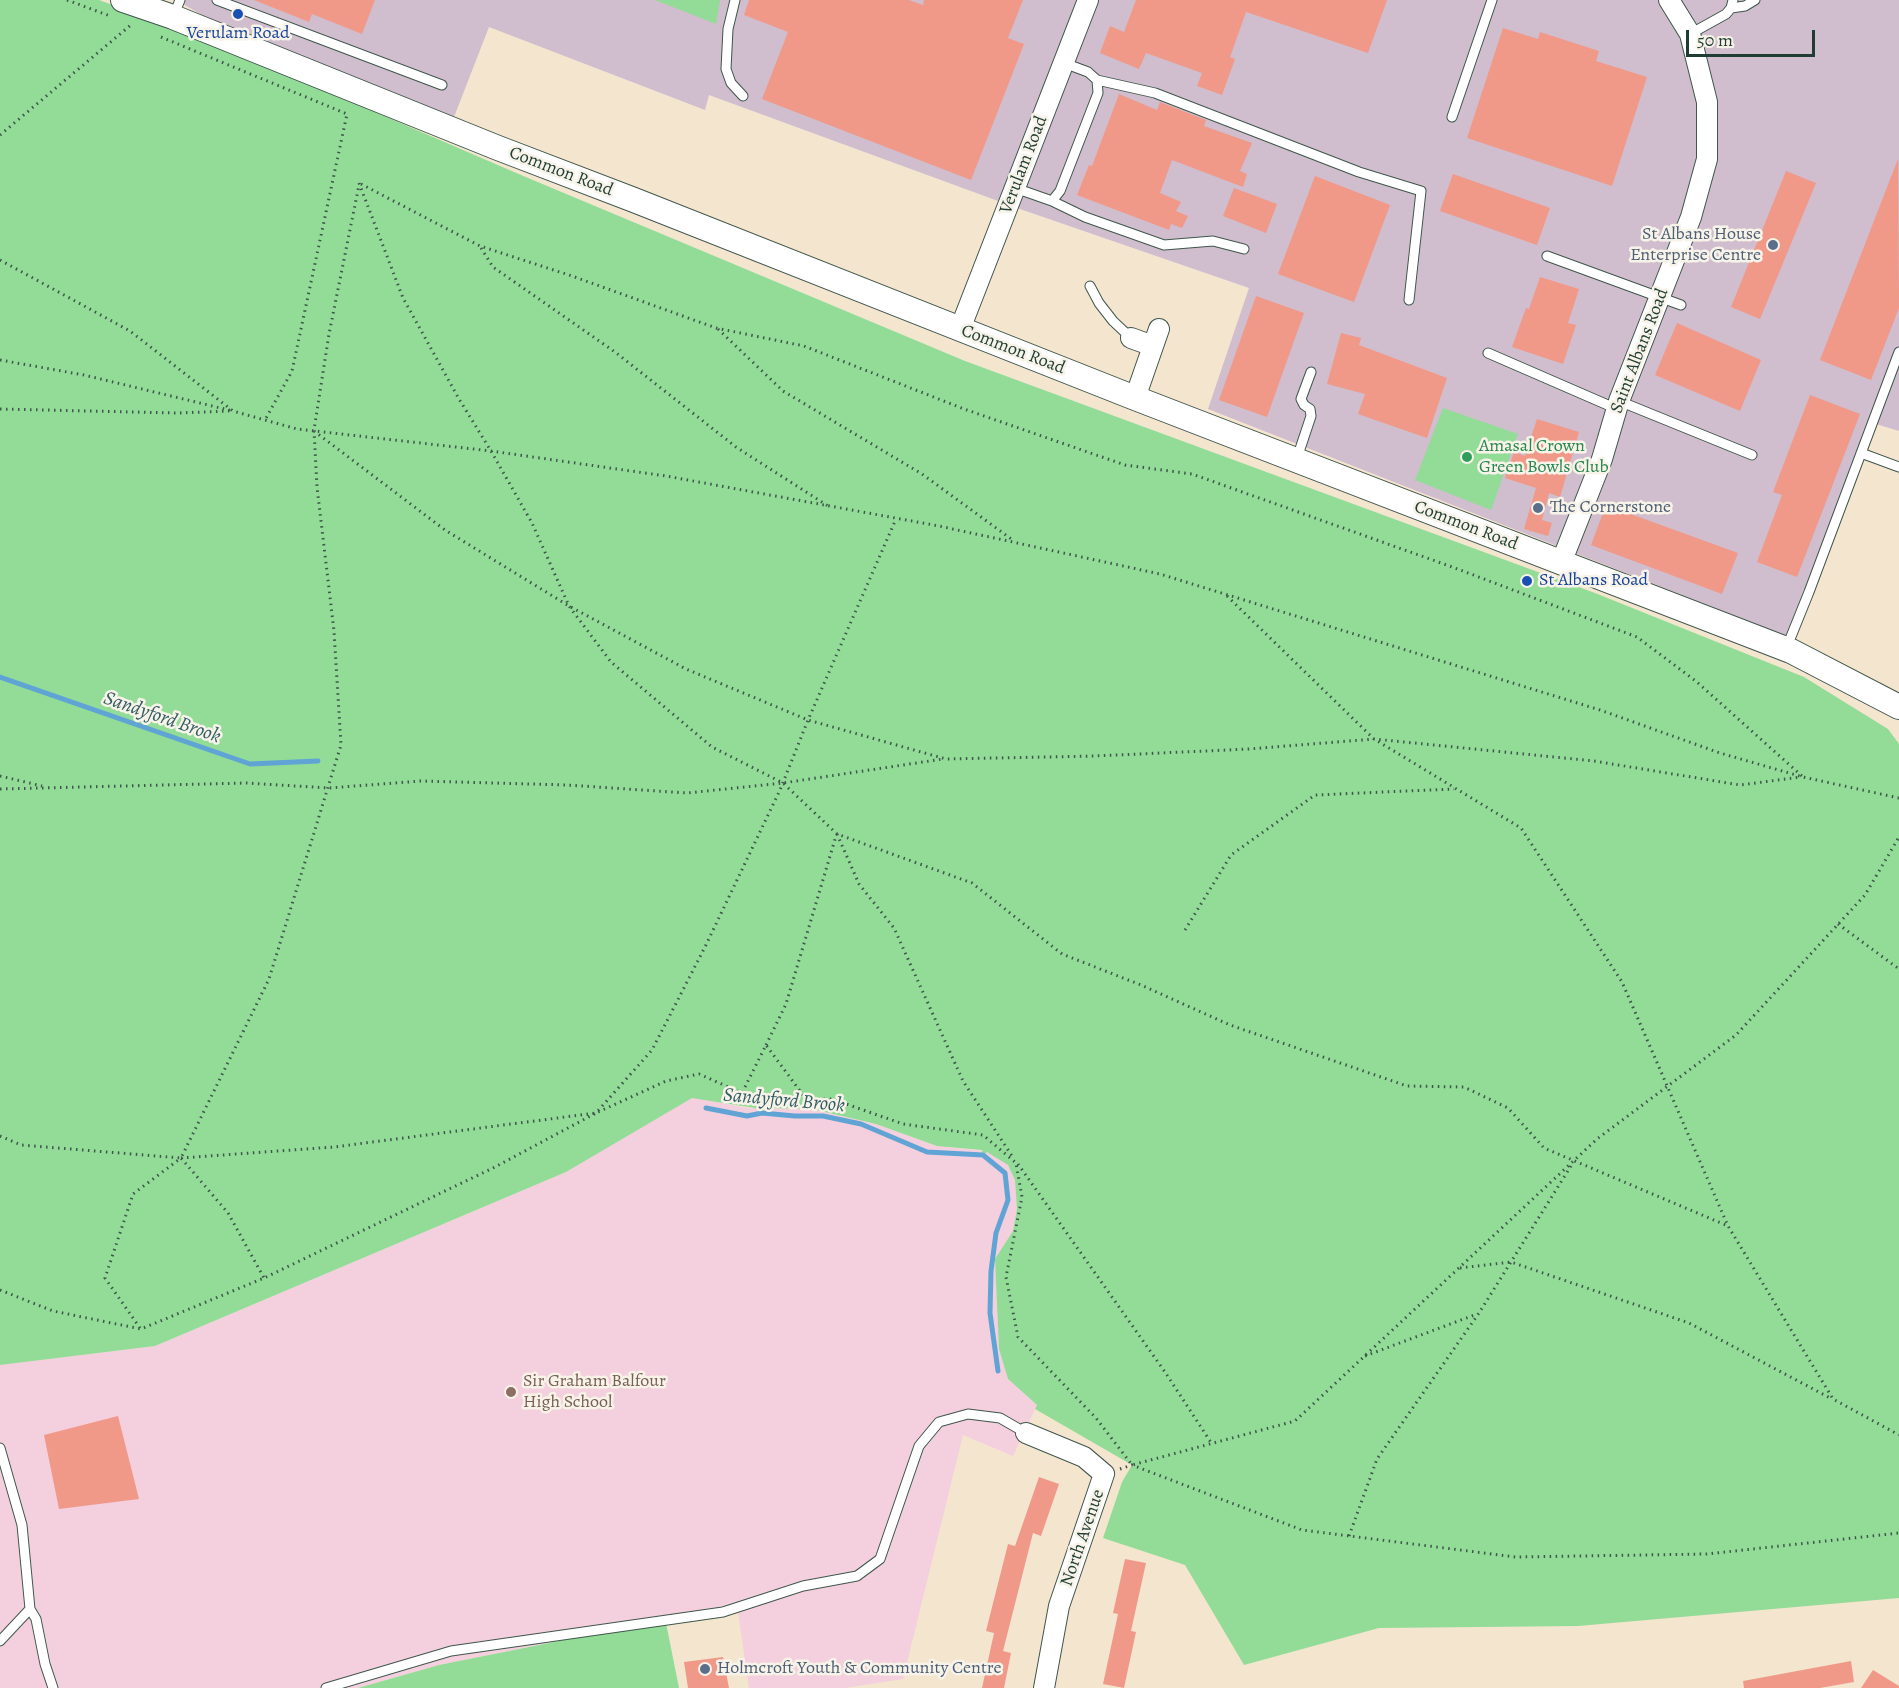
<!DOCTYPE html>
<style>
body{margin:0}
#map{position:relative;width:1899px;height:1688px;overflow:hidden;background:#f4e5cf;font-family:Alegreya,serif}
canvas{display:block}
.scale{position:absolute;left:1686px;top:30px;width:129px;height:27px;box-sizing:border-box;border:3px solid #1f3d34;border-top:0;padding-left:8px;font-size:18px;line-height:21px;white-space:nowrap;color:#1f3d34;-webkit-text-stroke:4px #f7f3e8;paint-order:stroke}
</style>
<div id="map">
<canvas width="1899" height="1688"></canvas>
<div class="scale">50 m</div>
</div>
<script>
const context = document.querySelector('canvas').getContext('2d');
context.lineJoin = 'round';
function fillPath(path, color) { context.fillStyle = color; context.fill(path, 'evenodd'); }
const shape = rows => new Path2D(rows.map(r => 'M' + r).join(''));
function stroke(path, color, width, dash) { context.strokeStyle = color; context.lineWidth = width; context.lineCap = dash ? 'butt' : 'round'; context.setLineDash(dash || []); context.stroke(path); }
function label(font, color, halo, rows, align = 'center') {
  context.font = font + ' Alegreya,serif'; context.lineWidth = 5; context.setLineDash([]); context.textBaseline = 'middle'; context.strokeStyle = halo; context.fillStyle = color; for (const [text, x, y, turn = 0] of rows) {
    context.save(); context.translate(x, y); context.rotate((+turn || 0) * Math.PI / 180); context.textAlign = isNaN(turn) ? turn : align; if (halo) context.strokeText(text, 0, 0); context.fillText(text, 0, 0); context.restore();
  }
}
const built = shape([
 [692,1097,748,1108,812,1109,876,1124,937,1146,986,1151,1008,1165,1015,1180,1017,1209,1013,1231,995,1259,999,1349,1008,1379,1037,1405,1013,1456,963,1435,903,1679,845,1688,749,1688,737,1605,439,1665,358,1688,0,1688,0,1365,155,1346,566,1172]
]);
const industrial = shape([
 [176,0,1899,0,1899,431,1876,424,1794,639,1208,409,1249,288,1020,209,709,95,705,110,489,27,454,117,209,19]
]);
const green = shape([
 [0,0,99,0,132,12,368,109,521,175,965,361,1595,593,1804,677,1888,729,1899,744,1899,1598,1578,1626,1379,1628,1244,1665,1185,1565,1103,1538,1122,1482,1132,1465,1035,1409,1037,1405,1008,1379,999,1349,995,1259,1013,1231,1017,1209,1015,1180,1008,1165,987,1152,983,1155,982,1150,937,1146,876,1124,812,1109,765,1108,762,1113,755,1108,692,1098,566,1172,155,1346,0,1365],
 [655,0,720,0,716,24],
 [1443,408,1518,434,1491,510,1415,480],
 [666,1623,679,1688,358,1688,439,1665,589,1635]
]);
const stream = shape([
 [0,677,250,764,318,761],
 [706,1108,747,1116,762,1113,795,1116,823,1116,861,1124,927,1152,983,1155,1005,1173,1008,1200,996,1233,991,1271,990,1313,998,1371]
]);
const building = shape([
 [254,0,375,0,362,34,312,14,309,22],
 [749,0,909,0,923,5,924,0,1023,0,1008,38,1024,44,971,180,762,99,788,32,744,15],
 [1136,0,1387,0,1368,53,1246,12,1230,57,1235,59,1222,95,1197,86,1202,73,1146,53,1139,69,1100,53,1110,26,1124,32],
 [1503,28,1538,39,1540,32,1599,51,1596,61,1647,77,1612,186,1467,138],
 [1119,94,1157,110,1160,102,1206,120,1204,126,1252,143,1240,171,1247,174,1243,187,1172,160,1160,193,1181,202,1176,211,1188,216,1182,228,1171,224,1169,230,1077,195,1089,165,1092,166],
 [1898,159,1899,308,1871,380,1820,360],
 [1786,171,1816,183,1760,319,1731,307],
 [1453,174,1550,208,1537,245,1440,211],
 [1315,176,1390,205,1354,302,1278,274],
 [1234,188,1277,204,1266,233,1223,216],
 [1540,277,1579,289,1568,323,1576,325,1563,364,1512,347,1526,308,1529,309],
 [1256,296,1304,313,1267,417,1219,400],
 [1677,323,1761,360,1740,411,1655,375],
 [1341,333,1361,338,1359,345,1447,378,1427,438,1358,414,1365,394,1327,384],
 [1810,395,1860,414,1797,577,1757,562,1782,495,1773,492],
 [1537,419,1579,432,1560,497,1549,493,1542,520,1552,523,1548,536,1524,529,1536,488,1505,478,1514,452,1525,456],
 [1606,505,1738,553,1722,594,1591,545],
 [118,1416,139,1499,59,1509,44,1435],
 [1039,1477,1059,1484,1041,1536,1033,1533,1003,1651,1011,1653,1004,1688,982,1688,994,1633,986,1631,1008,1544,1015,1546],
 [1125,1559,1146,1563,1131,1631,1136,1632,1124,1688,1103,1684,1118,1614,1113,1613],
 [723,1657,729,1688,688,1688,684,1662],
 [1851,1661,1854,1682,1820,1688,1744,1688,1743,1681],
 [1873,1670,1899,1686,1899,1688,1861,1688]
]);
const path = shape([
 [67,0,110,16],
 [161,37,347,114,292,371,265,420],
 [0,135,132,24],
 [359,183,403,298,459,399,491,451,532,523,569,606,611,662,712,747,783,783,837,834,972,883,1062,954,1141,985,1230,1025,1407,1086,1464,1087,1508,1108,1544,1148,1728,1226],
 [361,184,480,246,572,276,716,328,804,346,964,409,1125,465,1192,474,1455,568,1637,637,1697,682,1802,776],
 [481,248,493,267,615,352,736,447,828,506],
 [0,260,130,331,233,411,297,429,491,451,666,476,939,526,1160,574,1600,710,1720,753,1803,777,1899,798],
 [718,329,783,391,922,474,1014,541],
 [0,360,84,375,233,411],
 [0,409,177,413,229,411],
 [314,431,445,530,569,606,686,669,808,720,946,759,1095,756,1249,749,1374,739,1594,761,1740,785,1801,777],
 [1227,596,1374,739,1521,828,1622,982,1728,1226,1833,1399,1899,1435],
 [0,776,42,786],
 [0,789,246,783,329,788,421,781,567,785,687,793,783,783,943,759],
 [837,834,859,884,894,928,963,1081,1014,1159],
 [1838,924,1899,969],
 [1185,930,1231,855,1315,795,1454,789],
 [766,1045,786,1004,836,836],
 [0,1136,21,1145,181,1158,269,979,341,745,334,631,317,487,314,430,329,334,359,185],
 [181,1158,334,1147,596,1113,666,1081,699,1074,742,1093,766,1045,806,1099,832,1099,903,1124,983,1135,1016,1163,1022,1197,1006,1277,1018,1337,1096,1418,1132,1465,1295,1421,1597,1139,1736,1035,1865,895,1899,837],
 [1018,1164,1165,1372,1212,1444],
 [1460,1268,1511,1262,1689,1323,1832,1399],
 [0,1290,53,1311,141,1329,264,1278,495,1167,596,1113,652,1050,705,947,780,790,808,720,896,519],
 [140,1328,105,1278,133,1194,181,1158,228,1213,264,1278],
 [1365,1356,1477,1314],
 [1120,1469,1132,1465,1302,1530,1516,1557,1707,1554,1899,1533],
 [1349,1536,1377,1459,1479,1313,1571,1166]
]);
const service = shape([
 [217,0,442,85],
 [735,0,728,29,726,69,731,83,743,96],
 [1731,8,1745,6,1755,0],
 [173,17,180,0],
 [1690,34,1726,14,1731,8,1733,0],
 [1097,80,1155,93,1359,172,1421,191,1409,300],
 [1452,117,1492,0],
 [1015,188,1052,201,1060,191,1098,93,1097,80,1088,72,1064,63],
 [1052,201,1085,217,1164,245,1213,241,1244,249],
 [1547,256,1681,305],
 [1090,286,1099,303,1113,321,1131,338],
 [1488,353,1617,409],
 [1619,401,1752,455],
 [1861,453,1899,467],
 [1297,458,1311,416,1310,409,1304,405,1301,399,1311,372],
 [1786,649,1809,592,1899,352],
 [0,1448,22,1525,30,1609,36,1619,45,1664,53,1688],
 [0,1641,30,1609],
 [326,1688,451,1651,723,1612,803,1586,857,1576,880,1559,919,1446,939,1422,968,1414,1000,1418,1026,1433]
]);
const minor = shape([
 [960,329,1088,0],
 [1131,338,1153,346],
 [1135,398,1159,329],
 [1561,563,1602,459,1619,401,1691,217,1707,159,1707,102,1690,34,1669,0],
 [1026,1433,1084,1457,1104,1474,1059,1606,1044,1688]
]);
const tertiary = shape([
 [123,0,173,17,498,148,634,200,1135,398,1791,651,1899,707]
]);
const markers = [
 [238,14,6,"#1a4fb4"],
 [1773,245,6,"#5c6f8a"],
 [1467,457,6,"#2e9e5b"],
 [1538,508,6,"#5c6f8a"],
 [1527,581,6,"#1a4fb4"],
 [511,1392,6,"#8d6e63"],
 [705,1669,6,"#5c6f8a"]
];
const transitNames = [
 ["Verulam Road",238,34],
 ["St Albans Road",1539,581,"left"]
];
const streetNames = [
 ["Verulam Road",1024,165,-69],
 ["Common Road",561,172,21],
 ["Common Road",1013,350,21],
 ["Saint Albans Road",1640,351,-69],
 ["Common Road",1466,526,21],
 ["North Avenue",1083,1538,-71]
];
const serviceNames = [
 ["St Albans House",1761,235,"right"],
 ["Enterprise Centre",1761,256,"right"],
 ["The Cornerstone",1550,508],
 ["Holmcroft Youth & Community Centre",717,1669]
];
const leisureNames = [
 ["Amasal Crown",1479,447],
 ["Green Bowls Club",1479,468]
];
const educationNames = [
 ["Sir Graham Balfour",523,1382],
 ["High School",523,1403]
];
const waterNames = [
 ["Sandyford Brook",162,718,19],
 ["Sandyford Brook",784,1101,5]
];
fillPath(built, '#f4cfdd');
fillPath(industrial, '#d0bdcd');
fillPath(green, '#92dc98');
stroke(stream, '#60a4d5', 5);
fillPath(building, '#f09989');
stroke(service, '#3f564b', 11);
stroke(minor, '#3f564b', 22);
stroke(tertiary, '#3f564b', 26);
stroke(path, '#3f564b', 3, [1.5, 4.5]);
stroke(service, '#fff', 9);
stroke(minor, '#fff', 20);
stroke(tertiary, '#fff', 24);
for (const [x, y, r, color] of markers) { const dot = new Path2D(); dot.arc(x, y, r, 0, 2 * Math.PI); context.fillStyle = color; context.fill(dot); stroke(dot, '#f7f3e8', 2); }
label('18px', '#164399', '#f7f3e8', transitNames);
label('18px', '#1f3d34', '#f7f3e8', streetNames);
label('18px', '#4e5e75', '#f7f3e8', serviceNames, 'left');
label('18px', '#27864d', '#f7f3e8', leisureNames, 'left');
label('18px', '#785e54', '#f7f3e8', educationNames, 'left');
label('italic 20px', '#325c64', '#f7f3e8', waterNames);
</script>
